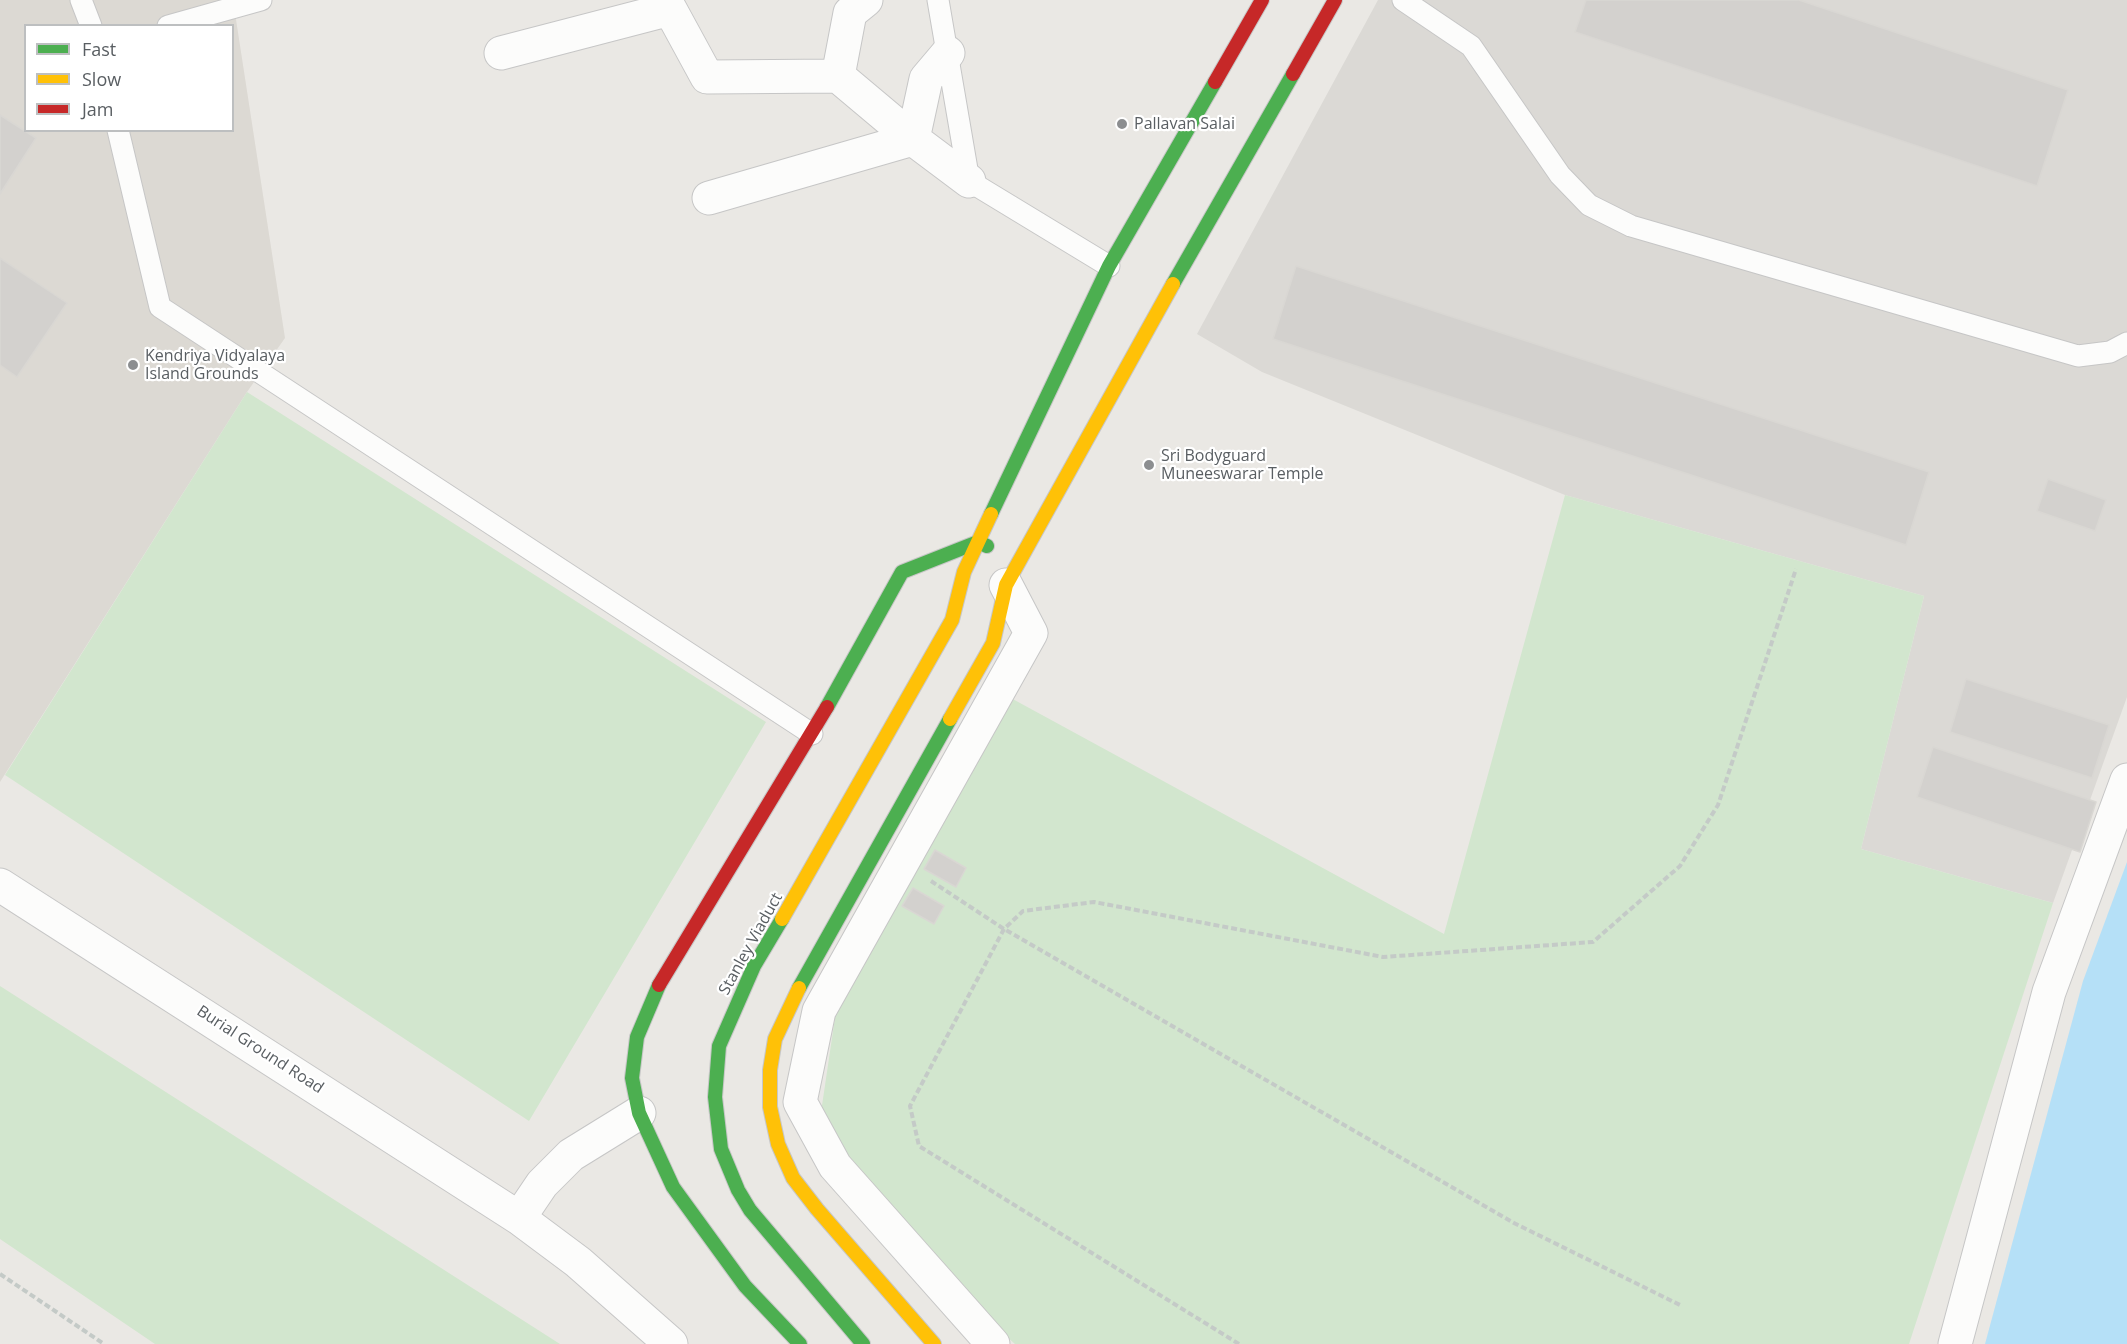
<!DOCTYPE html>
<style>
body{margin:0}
#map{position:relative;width:2127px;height:1344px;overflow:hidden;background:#eae8e4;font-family:"Open Sans",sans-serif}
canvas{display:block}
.legend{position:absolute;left:24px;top:24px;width:210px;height:108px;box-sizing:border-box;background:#fff;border:2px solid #bdbfc0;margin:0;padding:8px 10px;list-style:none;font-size:18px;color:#595e62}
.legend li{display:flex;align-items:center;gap:12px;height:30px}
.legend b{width:30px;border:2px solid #bdbfc0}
</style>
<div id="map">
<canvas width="2127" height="1344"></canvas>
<ul class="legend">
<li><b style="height:8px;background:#4caf50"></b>Fast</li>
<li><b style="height:8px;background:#ffc107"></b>Slow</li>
<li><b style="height:8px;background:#c62828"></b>Jam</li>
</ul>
</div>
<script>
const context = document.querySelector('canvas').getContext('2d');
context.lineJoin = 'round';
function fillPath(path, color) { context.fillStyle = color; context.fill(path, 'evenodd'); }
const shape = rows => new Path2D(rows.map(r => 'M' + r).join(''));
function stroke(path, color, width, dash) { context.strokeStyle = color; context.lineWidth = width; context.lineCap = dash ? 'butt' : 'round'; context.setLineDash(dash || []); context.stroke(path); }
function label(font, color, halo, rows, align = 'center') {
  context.font = font + ' "Open Sans",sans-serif'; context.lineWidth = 4.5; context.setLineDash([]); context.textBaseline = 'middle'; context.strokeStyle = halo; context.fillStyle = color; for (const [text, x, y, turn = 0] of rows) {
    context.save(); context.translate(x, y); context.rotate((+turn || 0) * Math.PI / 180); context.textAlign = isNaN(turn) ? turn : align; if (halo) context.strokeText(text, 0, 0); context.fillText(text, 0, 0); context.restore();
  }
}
const industrial = shape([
 [1378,0,2127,0,2127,697,2053,903,1861,849,1924,596,1565,495,1262,372,1197,334]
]);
const education = shape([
 [0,0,233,0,285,338,247,392,0,782],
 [26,26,232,26,232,130,26,130]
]);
const green = shape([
 [247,392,766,722,529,1121,5,775],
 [1565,495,1924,596,1861,849,2053,903,1909,1344,1015,1344,936,1274,820,1119,836,1011,1009,697,1444,934],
 [0,986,391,1236,560,1344,155,1344,0,1239]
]);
const water = shape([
 [2127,862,2127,1344,1985,1344,2083,981]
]);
const building = shape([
 [1586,0,1799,0,2068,90,2037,186,1575,32,1586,0],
 [0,115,36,138,0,194,0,115],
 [0,258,67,303,17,377,0,365,0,258],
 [1296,266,1929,472,1906,545,1273,339,1296,266],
 [2048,479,2106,500,2095,531,2037,511,2048,479],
 [1966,679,2109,725,2092,778,1950,732,1966,679],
 [1933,747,2096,802,2080,852,1917,797,1933,747],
 [935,850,966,868,956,887,924,869,935,850],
 [913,888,944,906,934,924,902,906,913,888]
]);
const path = shape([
 [931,881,1004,929,1514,1223,1680,1305],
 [0,1274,104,1344],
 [1239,1344,919,1146,910,1106,1004,929,1023,911,1094,902,1383,957,1593,942,1680,866,1718,805,1796,569]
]);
const lane = shape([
 [81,0,91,26],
 [938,0,969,181,1109,266],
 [1403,0,1471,46,1560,175,1589,205,1631,226,2078,356,2110,352,2127,343],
 [168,26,261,0],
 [118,130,160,307,812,734]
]);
const street = shape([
 [501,53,670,9,707,77,838,76,850,13,866,0],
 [838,76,913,139,926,79,948,53],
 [709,198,913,139,969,181],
 [0,885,519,1218,578,1262,671,1344],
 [519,1218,542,1184,571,1155,639,1113],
 [993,1344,835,1166,800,1102,819,1011,1031,633,1006,585],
 [1955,1344,2049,992,2127,780]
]);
const fast = shape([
 [1173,284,1293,74],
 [991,514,1109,266,1215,82],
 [827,707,902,572,978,542,987,546],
 [782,919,754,966,719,1046,715,1097,721,1149,738,1190,750,1210,863,1344],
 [659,985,637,1037,632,1078,639,1113,673,1187,745,1286,800,1344],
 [799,988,950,719]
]);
const slow = shape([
 [950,719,993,643,1006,585,1173,284],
 [782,919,952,620,964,572,991,514],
 [799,988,775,1039,770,1070,770,1107,778,1144,793,1178,817,1209,934,1344]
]);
const jam = shape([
 [1293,74,1335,0],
 [1215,82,1262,0],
 [659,985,827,707]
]);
const markers = [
 [1122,124,6,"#8c8e90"],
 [133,365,6,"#8c8e90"],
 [1149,465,6,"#8c8e90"]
];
const poiNames = [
 ["Pallavan Salai",1134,124],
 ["Kendriya Vidyalaya",145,356],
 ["Island Grounds",145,374],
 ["Sri Bodyguard",1161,456],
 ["Muneeswarar Temple",1161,474]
];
const streetNames = [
 ["Stanley Viaduct",751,944,-61],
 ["Burial Ground Road",260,1050,33]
];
fillPath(industrial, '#dbd9d5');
fillPath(education, '#dcd9d3');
fillPath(green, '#d2e6ce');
fillPath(water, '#b5e0f7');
fillPath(building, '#d3d1ce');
stroke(building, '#d9d7d3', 1.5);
stroke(lane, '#c6c6c6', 23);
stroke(street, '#c6c6c6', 35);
stroke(fast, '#c7c7c7', 16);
stroke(slow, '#c7c7c7', 16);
stroke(jam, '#c7c7c7', 16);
stroke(path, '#c4cac7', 4, [6, 3]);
stroke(lane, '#fcfcfb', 21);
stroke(street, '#fcfcfb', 33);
stroke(fast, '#4caf50', 14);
stroke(slow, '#ffc107', 14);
stroke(jam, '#c62828', 14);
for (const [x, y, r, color] of markers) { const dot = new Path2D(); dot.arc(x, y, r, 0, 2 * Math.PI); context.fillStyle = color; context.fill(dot); stroke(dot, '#fff', 2); }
label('16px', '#595e62', '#fff', poiNames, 'left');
label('16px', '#595e62', '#fff', streetNames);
</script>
